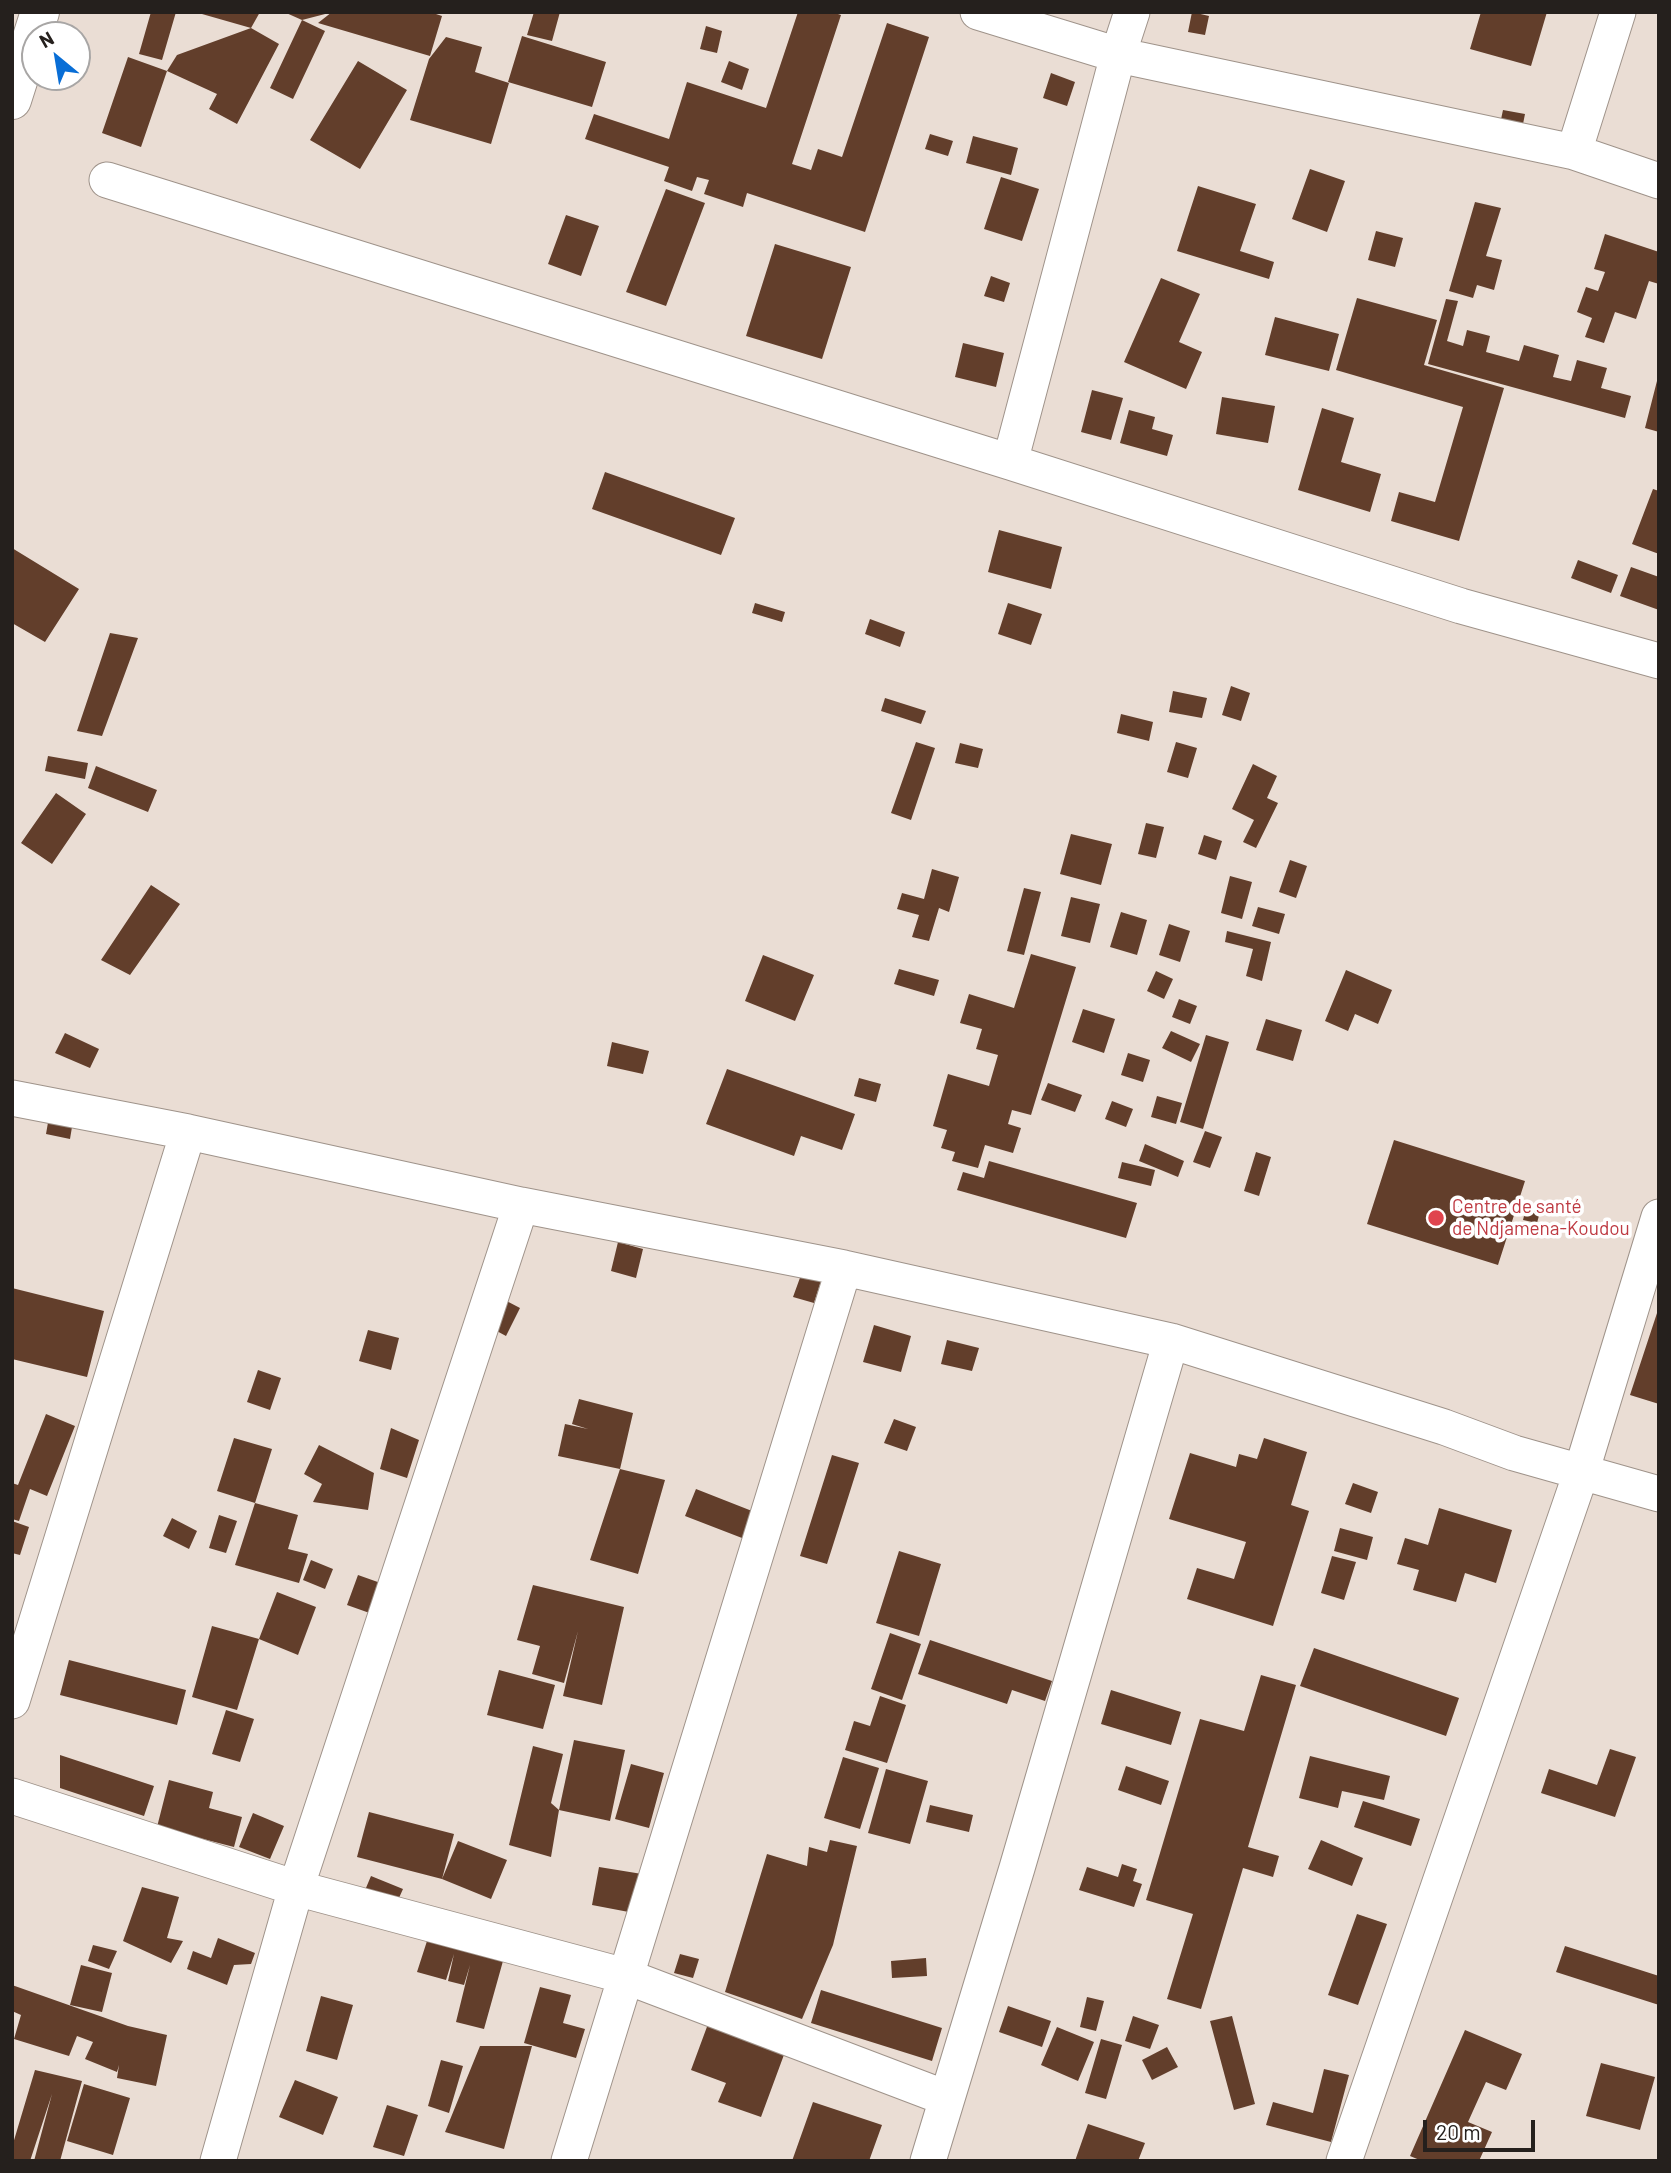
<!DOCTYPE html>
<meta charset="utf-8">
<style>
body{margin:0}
#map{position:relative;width:1671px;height:2173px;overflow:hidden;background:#eaddd4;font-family:Barlow,sans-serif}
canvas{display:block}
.frame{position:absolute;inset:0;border:14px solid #25201d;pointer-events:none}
.north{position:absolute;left:21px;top:21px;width:70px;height:70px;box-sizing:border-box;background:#fff;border:2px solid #a8a6a5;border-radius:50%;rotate:330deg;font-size:19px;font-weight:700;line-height:28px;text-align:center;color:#25201d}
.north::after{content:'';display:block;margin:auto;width:24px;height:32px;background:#096ed6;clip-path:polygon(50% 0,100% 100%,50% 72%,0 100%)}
.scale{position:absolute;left:1423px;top:2120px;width:112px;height:32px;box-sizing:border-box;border:4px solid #25201d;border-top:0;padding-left:9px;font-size:21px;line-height:24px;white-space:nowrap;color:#25201d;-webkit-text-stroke:5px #fff;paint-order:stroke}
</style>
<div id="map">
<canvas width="1671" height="2173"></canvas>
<div class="frame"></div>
<div class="north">N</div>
<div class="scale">20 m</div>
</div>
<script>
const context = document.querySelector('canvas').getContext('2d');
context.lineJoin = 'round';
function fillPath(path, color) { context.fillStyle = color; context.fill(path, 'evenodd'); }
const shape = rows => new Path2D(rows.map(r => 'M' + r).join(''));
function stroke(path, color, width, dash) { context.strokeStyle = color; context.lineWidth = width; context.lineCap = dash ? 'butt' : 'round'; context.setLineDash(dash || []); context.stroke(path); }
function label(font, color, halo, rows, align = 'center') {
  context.font = font + ' Barlow,sans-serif'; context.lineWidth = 7; context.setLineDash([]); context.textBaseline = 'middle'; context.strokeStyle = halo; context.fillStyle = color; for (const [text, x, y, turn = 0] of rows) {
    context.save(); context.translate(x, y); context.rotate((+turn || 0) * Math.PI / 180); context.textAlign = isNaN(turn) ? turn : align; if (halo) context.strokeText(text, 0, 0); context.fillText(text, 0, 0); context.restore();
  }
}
const building = shape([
 [151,12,176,12,162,60,139,54],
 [260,12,251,28,279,44,237,124,209,109,217,94,167,71,177,55,251,28,195,12],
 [284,12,329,12,329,13,302,20],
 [332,12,430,12,442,16,430,56,318,23],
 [534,12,560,12,552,41,527,35],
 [798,12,832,12,841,15,792,164,811,170,818,149,842,157,887,23,929,37,865,232,747,193,743,207,704,194,709,180,697,177,692,191,664,181,669,167,585,139,594,114,669,139,687,82,766,108],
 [1192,12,1209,16,1205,35,1188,32],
 [1481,12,1547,12,1531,66,1470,49],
 [302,20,325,31,293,99,270,88],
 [706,26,722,31,717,53,700,49],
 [522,36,606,62,592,107,508,82],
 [446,37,482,47,475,72,509,83,491,144,410,120,429,59],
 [128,57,167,71,141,147,102,133],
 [358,61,407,90,360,169,310,140],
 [729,61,749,69,742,90,721,82],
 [1051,73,1075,82,1067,106,1043,98],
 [1503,110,1525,114,1522,129,1500,124],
 [930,134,953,141,948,156,925,149],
 [973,136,1018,148,1011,175,966,163],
 [1310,169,1345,181,1327,232,1292,219],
 [1001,177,1039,189,1022,241,984,229],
 [1198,186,1256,204,1240,251,1274,262,1269,279,1177,251],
 [666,189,705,203,666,306,626,292],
 [1475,202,1501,208,1486,256,1502,260,1494,290,1477,285,1473,298,1449,291],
 [566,215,599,226,581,276,548,264],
 [1376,231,1403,238,1395,267,1368,260],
 [1605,234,1659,252,1659,284,1649,281,1636,319,1615,312,1604,343,1585,337,1592,318,1577,312,1586,287,1598,291,1605,272,1594,269],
 [775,244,851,267,822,359,746,336],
 [991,276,1010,283,1004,302,984,296],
 [1161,278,1200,294,1179,342,1202,352,1186,389,1124,362],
 [1357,298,1437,320,1424,365,1504,388,1459,541,1391,521,1399,492,1435,502,1463,407,1336,370],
 [1446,299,1458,301,1447,341,1463,346,1467,330,1490,336,1486,352,1519,361,1524,345,1559,355,1553,377,1571,381,1577,360,1607,368,1601,388,1631,396,1625,418,1428,364],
 [1275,317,1339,334,1329,371,1265,355],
 [963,343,1004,353,996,387,955,377],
 [1658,377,1659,377,1659,432,1645,428],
 [1092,390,1123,398,1111,440,1081,432],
 [1222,397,1275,406,1268,443,1216,434],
 [1322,408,1354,418,1341,462,1381,474,1370,512,1298,490],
 [1129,410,1155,417,1152,429,1173,435,1167,456,1120,443],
 [605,472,735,518,721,555,592,509],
 [1653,489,1659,491,1659,554,1632,544],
 [999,530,1062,547,1051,589,988,572],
 [12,548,79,589,45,642,12,623],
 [1578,560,1618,575,1611,593,1571,578],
 [1631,567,1659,577,1659,610,1620,596],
 [755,603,785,612,782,622,752,613],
 [1008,603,1042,614,1031,645,998,634],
 [870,619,905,632,900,647,865,634],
 [110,633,138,638,102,736,77,731],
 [1231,686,1250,693,1241,721,1222,715],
 [1173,691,1207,698,1202,718,1169,712],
 [885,698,926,711,921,724,881,711],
 [1121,714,1153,722,1149,741,1117,733],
 [916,742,935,748,911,820,891,813],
 [1176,742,1197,748,1188,778,1167,772],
 [960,743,983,749,978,768,955,763],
 [48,756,88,763,85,779,45,771],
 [1253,764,1277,776,1267,798,1278,803,1256,848,1243,842,1254,820,1232,809],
 [96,766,157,790,148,812,88,788],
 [56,793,86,814,52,864,21,843],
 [1146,823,1164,827,1156,858,1138,854],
 [1071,834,1112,844,1101,885,1060,874],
 [1204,835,1222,841,1216,860,1198,854],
 [1290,860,1307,866,1296,898,1279,892],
 [932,869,959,877,949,912,939,908,929,941,912,937,919,915,897,909,902,893,924,899],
 [1230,876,1252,882,1242,919,1221,913],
 [151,885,180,904,130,975,101,960],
 [1024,888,1041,892,1024,955,1007,951],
 [1071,897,1100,904,1090,943,1061,936],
 [1258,907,1285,914,1279,934,1252,926],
 [1121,912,1147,920,1137,955,1110,947],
 [1169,924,1190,931,1180,962,1159,955],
 [1227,931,1271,942,1262,981,1246,976,1253,949,1225,942],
 [1031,954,1076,967,1031,1115,1012,1110,1008,1124,1021,1128,1013,1153,985,1145,978,1168,952,1161,955,1152,941,1148,947,1130,933,1126,948,1074,989,1086,998,1055,976,1049,982,1029,960,1023,969,994,1014,1008],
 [763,955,814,975,795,1021,745,1001],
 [899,969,939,980,934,996,894,984],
 [1346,970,1392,990,1378,1024,1355,1014,1348,1031,1325,1021],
 [1156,971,1173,979,1164,999,1147,991],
 [1179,999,1197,1006,1190,1024,1172,1017],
 [1083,1009,1115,1019,1104,1053,1072,1042],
 [1266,1019,1302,1030,1293,1061,1256,1050],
 [1171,1031,1200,1044,1191,1062,1162,1048],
 [65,1033,99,1049,90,1068,55,1053],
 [1206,1035,1229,1042,1203,1129,1180,1122],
 [612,1042,649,1051,643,1074,607,1066],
 [1128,1053,1150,1060,1143,1082,1121,1075],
 [727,1069,855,1114,842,1150,801,1136,794,1156,706,1124],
 [859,1078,881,1084,876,1102,854,1096],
 [1048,1083,1082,1095,1075,1112,1041,1100],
 [1157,1096,1182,1103,1176,1124,1151,1117],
 [1112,1101,1133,1109,1126,1127,1105,1119],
 [50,1111,74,1115,70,1139,46,1134],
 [1205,1131,1222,1137,1210,1168,1193,1162],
 [1394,1140,1525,1181,1498,1265,1367,1224],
 [1145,1144,1184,1161,1178,1177,1139,1161],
 [1256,1152,1271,1157,1259,1196,1244,1191],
 [989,1161,1137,1203,1126,1238,957,1190,963,1172,984,1178],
 [1122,1162,1155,1170,1151,1186,1118,1178],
 [1527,1204,1541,1208,1537,1223,1523,1220],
 [618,1242,643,1249,636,1278,611,1271],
 [801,1275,821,1281,814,1303,793,1297],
 [12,1288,104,1311,87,1377,12,1359],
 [497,1296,520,1308,506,1336,482,1323],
 [1658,1310,1659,1310,1659,1404,1630,1395],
 [874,1325,911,1336,901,1372,863,1362],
 [368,1330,399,1338,391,1370,359,1361],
 [947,1340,979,1348,972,1371,941,1364],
 [258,1370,281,1378,270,1410,247,1402],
 [579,1399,633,1413,620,1469,665,1480,638,1574,590,1560,620,1469,558,1456,565,1424,588,1429,572,1424],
 [46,1414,75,1426,47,1496,30,1489,19,1521,12,1519,12,1483,18,1485],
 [894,1419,916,1427,907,1451,884,1443],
 [391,1428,419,1440,407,1478,380,1469],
 [234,1438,272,1449,255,1503,298,1515,288,1549,308,1554,299,1583,235,1565,255,1503,217,1491],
 [1264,1438,1307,1452,1291,1505,1309,1511,1273,1626,1187,1599,1197,1568,1234,1579,1246,1542,1169,1519,1190,1453,1236,1467,1239,1454,1257,1459],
 [319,1445,374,1473,368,1510,313,1502,322,1484,304,1474],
 [832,1455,859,1463,827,1564,800,1556],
 [1353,1483,1378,1492,1371,1513,1345,1504],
 [696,1489,752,1511,742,1538,685,1516],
 [1439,1508,1512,1530,1496,1583,1465,1573,1456,1602,1413,1590,1419,1570,1397,1564,1405,1538,1428,1545],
 [219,1515,237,1521,226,1553,209,1548],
 [172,1518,197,1531,189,1549,163,1536],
 [12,1521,29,1527,20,1555,12,1553],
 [1340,1528,1373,1537,1367,1560,1334,1551],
 [899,1551,941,1564,919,1636,876,1623],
 [1332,1556,1356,1562,1344,1600,1321,1593],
 [311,1560,333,1569,325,1589,303,1580],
 [358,1575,389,1586,378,1616,347,1605],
 [533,1585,624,1607,602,1705,563,1696,578,1631,564,1683,532,1674,540,1646,517,1640],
 [277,1592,316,1607,298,1655,259,1639],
 [212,1626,259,1639,237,1710,192,1697],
 [890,1633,921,1644,902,1700,871,1689],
 [930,1640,1052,1681,1045,1701,1012,1690,1007,1704,918,1674],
 [1314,1648,1459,1698,1446,1736,1300,1686],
 [69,1660,186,1690,177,1725,60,1695],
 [499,1670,555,1685,543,1729,487,1715],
 [1261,1675,1296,1685,1248,1847,1279,1856,1273,1877,1243,1868,1201,2009,1167,1999,1193,1914,1146,1900,1200,1719,1244,1731],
 [1111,1690,1181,1712,1171,1745,1101,1724],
 [880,1696,906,1705,887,1763,845,1750,854,1721,870,1726],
 [226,1710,254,1719,240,1762,212,1754],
 [574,1740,625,1750,610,1821,559,1810,551,1857,509,1845,533,1746,563,1754,551,1803,559,1810],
 [1610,1749,1636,1757,1615,1817,1541,1793,1549,1769,1597,1785],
 [60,1755,154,1786,144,1816,60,1788],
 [1310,1756,1390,1776,1384,1800,1342,1791,1338,1808,1299,1798],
 [843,1757,879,1768,860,1829,824,1818],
 [631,1764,664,1773,649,1828,615,1819],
 [1126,1766,1169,1781,1161,1805,1118,1790],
 [886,1769,928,1781,910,1844,868,1833],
 [169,1780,213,1792,209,1808,242,1817,234,1847,157,1827],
 [1363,1801,1420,1819,1411,1846,1354,1827],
 [930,1805,973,1815,969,1832,926,1822],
 [369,1812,454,1834,442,1879,458,1841,507,1860,491,1899,442,1879,357,1857],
 [253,1813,284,1826,270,1859,239,1847],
 [830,1840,857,1846,833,1945,802,2019,725,1992,767,1854,807,1866,809,1847,827,1852],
 [1321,1840,1363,1858,1352,1886,1308,1869],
 [1122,1864,1137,1869,1133,1881,1142,1884,1134,1907,1079,1890,1087,1867,1118,1877],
 [599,1867,642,1874,634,1913,592,1905],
 [371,1876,403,1889,394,1909,363,1895],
 [142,1887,179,1897,167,1938,183,1941,171,1963,123,1941],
 [1357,1914,1387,1924,1358,2005,1328,1995],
 [218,1938,255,1953,251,1964,234,1965,227,1985,187,1969,193,1951,211,1958],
 [427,1941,503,1961,484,2029,456,2022,470,1965,464,1985,448,1981,454,1954,446,1980,417,1972],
 [93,1945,117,1951,109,1969,88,1961],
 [1565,1946,1659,1976,1659,2005,1556,1972],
 [680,1954,699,1959,693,1978,674,1973],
 [926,1958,927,1976,892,1978,891,1961],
 [81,1965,112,1973,102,2012,70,2005],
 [12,1985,128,2026,167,2035,156,2086,117,2078,119,2065,117,2072,85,2059,93,2042,77,2036,69,2056,14,2039,21,2015,12,2011],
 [540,1987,571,1995,563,2023,585,2029,576,2058,524,2043],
 [821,1990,942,2028,932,2061,811,2023],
 [321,1996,353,2005,337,2060,306,2051],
 [1087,1997,1104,2001,1096,2031,1080,2027],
 [1008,2006,1051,2021,1042,2047,999,2032],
 [1133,2016,1159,2025,1150,2049,1125,2041],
 [1232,2016,1255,2104,1234,2110,1210,2021],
 [708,2024,785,2052,761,2117,718,2102,726,2083,691,2070],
 [1057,2027,1094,2042,1078,2081,1041,2065],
 [1465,2030,1522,2054,1506,2090,1486,2082,1468,2122,1492,2132,1479,2161,1422,2161,1410,2156],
 [1101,2039,1122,2045,1106,2099,1085,2093],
 [480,2046,532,2046,504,2149,445,2132],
 [1167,2047,1178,2067,1152,2080,1142,2060],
 [441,2060,463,2066,449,2113,428,2106],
 [1601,2063,1655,2077,1640,2130,1586,2116],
 [1324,2069,1349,2075,1331,2142,1266,2125,1273,2102,1313,2113],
 [35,2070,82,2081,60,2161,34,2161,52,2094,30,2161,12,2161,12,2147],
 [295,2080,338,2097,323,2135,279,2117],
 [84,2084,130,2098,113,2155,67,2141],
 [813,2102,882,2125,869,2161,792,2161],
 [387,2105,418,2115,404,2156,373,2147],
 [1088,2124,1145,2143,1138,2161,1075,2161]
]);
const street = shape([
 [978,12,1118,55,1574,152,1659,181],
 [1574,152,1618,12],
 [107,180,1010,462,1461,606,1659,661],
 [1010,462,1118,55,1132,12],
 [12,1098,188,1132,521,1205,844,1268,1171,1341,1444,1427,1514,1453,1659,1494],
 [12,1701,188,1132],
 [12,1796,296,1888,625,1976,946,2098],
 [218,2161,296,1888,521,1205],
 [569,2161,844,1268],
 [928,2161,1017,1868,1171,1341],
 [1344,2161,1581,1473,1659,1217]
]);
const secondary = shape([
 [12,100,40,12]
]);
const markers = [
 [1436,1218,9,"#e0444e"]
];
const healthNames = [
 ["Centre de santé",1452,1207],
 ["de Ndjamena-Koudou",1452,1229]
];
fillPath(building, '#623e2b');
stroke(street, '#9f938a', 37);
stroke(secondary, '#9f938a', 40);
stroke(street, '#fff', 35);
stroke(secondary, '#fff', 38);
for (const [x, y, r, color] of markers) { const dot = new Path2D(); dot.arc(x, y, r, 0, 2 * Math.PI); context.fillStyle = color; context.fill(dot); stroke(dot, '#fff', 2.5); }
label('19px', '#be3a42', '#fff', healthNames, 'left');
</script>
